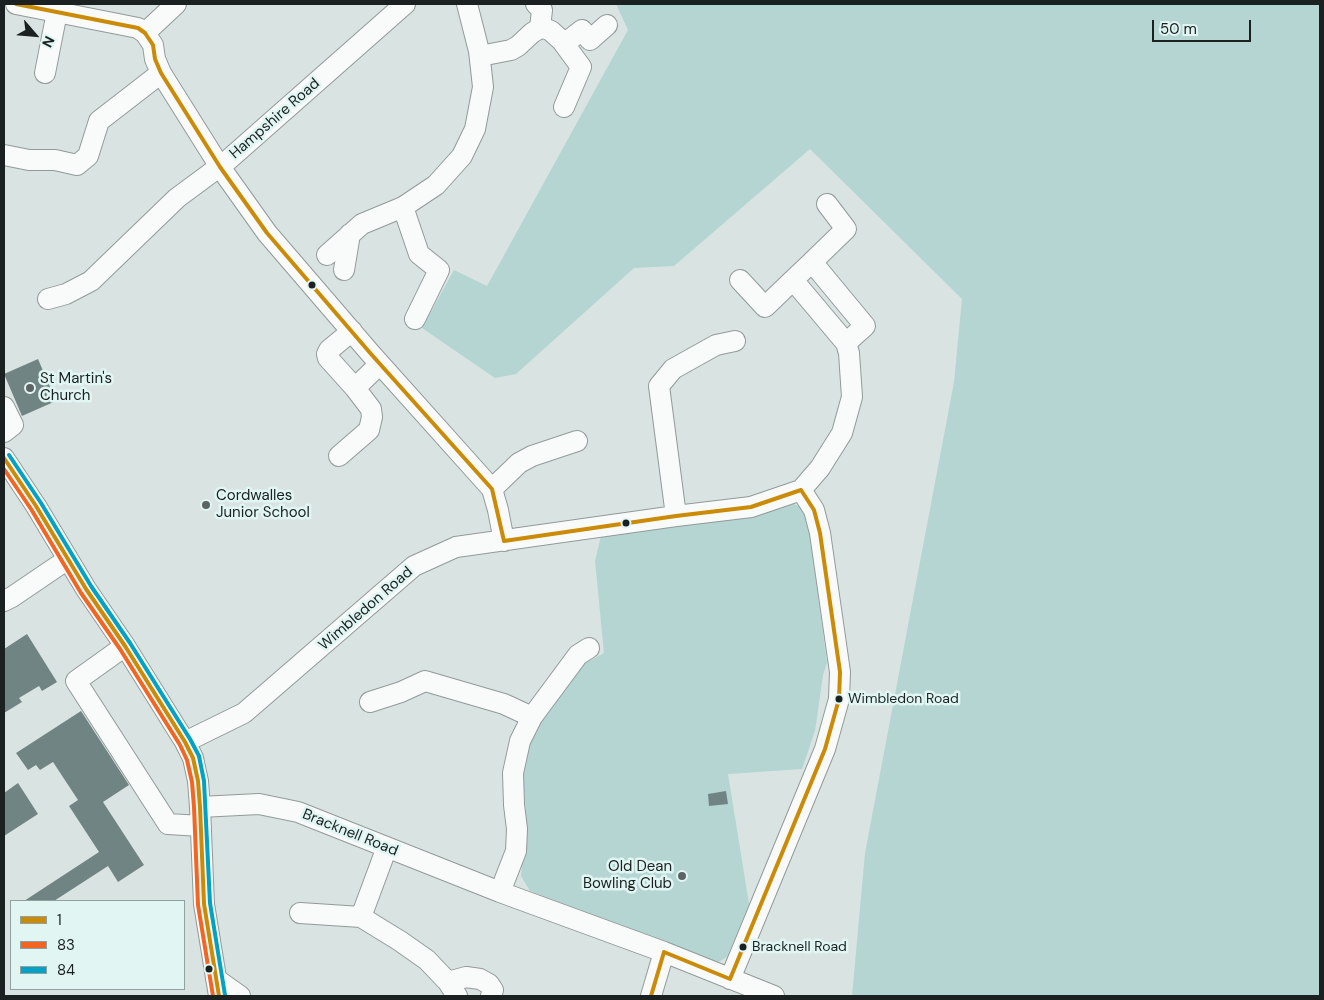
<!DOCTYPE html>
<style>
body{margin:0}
#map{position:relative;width:1324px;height:1000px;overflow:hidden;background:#d9e4e2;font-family:"DM Sans",sans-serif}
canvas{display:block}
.frame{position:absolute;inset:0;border:5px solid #1a2120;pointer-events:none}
.legend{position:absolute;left:10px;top:900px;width:175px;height:90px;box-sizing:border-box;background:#e1f6f3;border:1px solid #91a19f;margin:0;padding:6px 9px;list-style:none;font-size:15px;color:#1a2120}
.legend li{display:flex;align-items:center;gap:10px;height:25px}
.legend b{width:25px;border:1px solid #91a19f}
.north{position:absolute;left:10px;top:10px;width:50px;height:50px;-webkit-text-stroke:4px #e1f6f3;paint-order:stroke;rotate:117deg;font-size:14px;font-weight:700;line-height:20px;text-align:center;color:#1a2120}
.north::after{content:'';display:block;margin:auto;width:18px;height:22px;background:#1a2120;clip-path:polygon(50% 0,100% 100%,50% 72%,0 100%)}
.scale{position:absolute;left:1152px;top:20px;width:99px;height:22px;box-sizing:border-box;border:2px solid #1a2120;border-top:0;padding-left:6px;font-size:15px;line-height:18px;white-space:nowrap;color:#1a2120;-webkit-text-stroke:4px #e1f6f3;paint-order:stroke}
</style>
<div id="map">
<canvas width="1324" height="1000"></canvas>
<div class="frame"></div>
<ul class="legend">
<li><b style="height:6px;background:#cb8b06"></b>1</li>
<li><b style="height:6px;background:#f26522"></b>83</li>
<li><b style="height:6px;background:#01a2c5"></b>84</li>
</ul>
<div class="north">N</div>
<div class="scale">50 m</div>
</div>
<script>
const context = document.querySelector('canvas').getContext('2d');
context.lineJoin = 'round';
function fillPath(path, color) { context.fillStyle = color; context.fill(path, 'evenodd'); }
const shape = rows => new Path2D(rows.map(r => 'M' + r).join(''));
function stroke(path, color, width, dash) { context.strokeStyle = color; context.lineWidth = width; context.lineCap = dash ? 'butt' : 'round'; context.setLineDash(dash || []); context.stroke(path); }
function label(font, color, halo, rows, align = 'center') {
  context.font = font + ' "DM Sans",sans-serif'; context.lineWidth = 5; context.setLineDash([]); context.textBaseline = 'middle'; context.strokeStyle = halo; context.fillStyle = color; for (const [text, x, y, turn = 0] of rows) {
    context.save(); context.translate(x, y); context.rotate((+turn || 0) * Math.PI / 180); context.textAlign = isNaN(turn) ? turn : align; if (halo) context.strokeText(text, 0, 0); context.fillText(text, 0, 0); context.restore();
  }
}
const green = shape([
 [616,4,1320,4,1320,996,852,996,865,853,954,382,962,299,810,149,674,266,634,268,516,374,495,378,422,328,454,270,487,286,628,30],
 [791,503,803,508,808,520,827,663,823,675,815,731,802,769,728,774,749,904,727,957,717,963,634,933,530,891,521,876,526,813,523,778,528,748,536,729,558,692,584,664,604,653,595,561,601,536]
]);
const building = shape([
 [38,359,56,401,22,416,4,374],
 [27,634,57,682,42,691,39,686,19,698,22,702,4,713,4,649],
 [81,711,129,785,103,802,144,865,118,882,108,866,54,901,24,901,99,852,69,806,78,800,53,762,40,770,36,765,28,770,16,753],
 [18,783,38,814,4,836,4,793],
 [726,791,728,804,709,806,708,794]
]);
const minor = shape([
 [16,4,128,26,138,28,145,33,153,45,155,59,161,73,220,167,267,233,371,354,492,489,498,510,504,541],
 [536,4,542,10,540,28],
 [145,33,176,4],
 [564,44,582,30,590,40,607,25],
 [480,56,511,50,518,46,532,33,540,28,544,28,551,31,562,41,581,67,564,107],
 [45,73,57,12],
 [4,155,29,160,55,160,77,165,88,156,99,121,161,73],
 [403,207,419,254,439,270,415,319],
 [327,255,362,224,403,207,436,185,462,156,475,129,483,87,479,51,467,4],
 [812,262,846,229,827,204],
 [344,270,350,234],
 [740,280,765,307,793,280],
 [48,299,66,294,91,281,177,198,227,161,405,4],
 [355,388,380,364],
 [4,407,13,425,4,432],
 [339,456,369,430,372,417,371,409,355,388,328,358,327,354,329,350,352,331],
 [4,458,36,506,86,589,125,646,185,742,193,758,198,781,200,807,204,904,219,996],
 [492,489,519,463,532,456,577,441],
 [801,490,820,468,842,433,852,397,849,353,846,343,793,280,812,262,865,326,846,343],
 [676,516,659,386,673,369,716,345,735,341],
 [4,601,12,597,68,559],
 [125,646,76,681,168,824,201,826],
 [370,702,401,692,425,681,504,704,532,717],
 [185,742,244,713,414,566,456,547,676,516,751,507,801,490,814,510,820,533,840,672,839,699,825,749,730,979],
 [200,807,259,804,298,812,500,892,664,952,774,996],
 [500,892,516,851,517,829,514,805,513,773,520,741,532,717,578,655,589,648],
 [300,913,361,917,400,941,427,960,448,982,457,996],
 [361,917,387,847],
 [216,979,240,996],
 [448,982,466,977,480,979,489,984,493,990,491,996],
 [651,996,664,952]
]);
const bus1 = shape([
 [16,4,138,28,145,33,153,45,155,59,161,73,220,167,267,233,371,354,492,489,504,541],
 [4,458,36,506,86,589,125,646,185,742,193,758,198,781,200,807,204,904,219,996],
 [504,541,676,516,751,507,801,490,814,510,820,533,840,672,839,699,825,749,730,979],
 [664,952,730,979],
 [651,996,664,952]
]);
const bus2 = shape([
 [4,469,31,509,81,593,120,649,180,745,187,760,192,782,194,807,198,905,213,996]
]);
const bus3 = shape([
 [9,455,41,503,91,586,130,643,190,739,199,756,204,781,210,903,225,995]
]);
const markers = [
 [312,285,4.5,"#1a2120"],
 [30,388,5,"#5d6564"],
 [206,505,5,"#5d6564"],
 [626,523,4.5,"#1a2120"],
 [839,699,4.5,"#1a2120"],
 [682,876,5,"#5d6564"],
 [743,947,4.5,"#1a2120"],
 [209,969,4.5,"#1a2120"]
];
const busNames = [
 ["Wimbledon Road",848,699],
 ["Bracknell Road",752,947]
];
const streetNames = [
 ["Hampshire Road",275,119,-41],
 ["Wimbledon Road",366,609,-41],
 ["Bracknell Road",350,833,22]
];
const poiNames = [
 ["St Martin's",40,379],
 ["Church",40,396],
 ["Cordwalles",216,496],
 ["Junior School",216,513],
 ["Old Dean",672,867,"right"],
 ["Bowling Club",672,884,"right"]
];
fillPath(green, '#b4d5d2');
fillPath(building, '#708583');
stroke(minor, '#929a98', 22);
stroke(minor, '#f9fbfb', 20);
stroke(bus1, '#cb8b06', 4);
stroke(bus2, '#f26522', 4);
stroke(bus3, '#01a2c5', 4);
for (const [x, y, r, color] of markers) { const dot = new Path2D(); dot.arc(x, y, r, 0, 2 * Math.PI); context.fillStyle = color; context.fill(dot); stroke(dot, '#e1f6f3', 2); }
label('14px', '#1a2120', '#e1f6f3', busNames, 'left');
label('15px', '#1a2120', '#e1f6f3', streetNames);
label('15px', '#1a2120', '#e1f6f3', poiNames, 'left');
</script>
